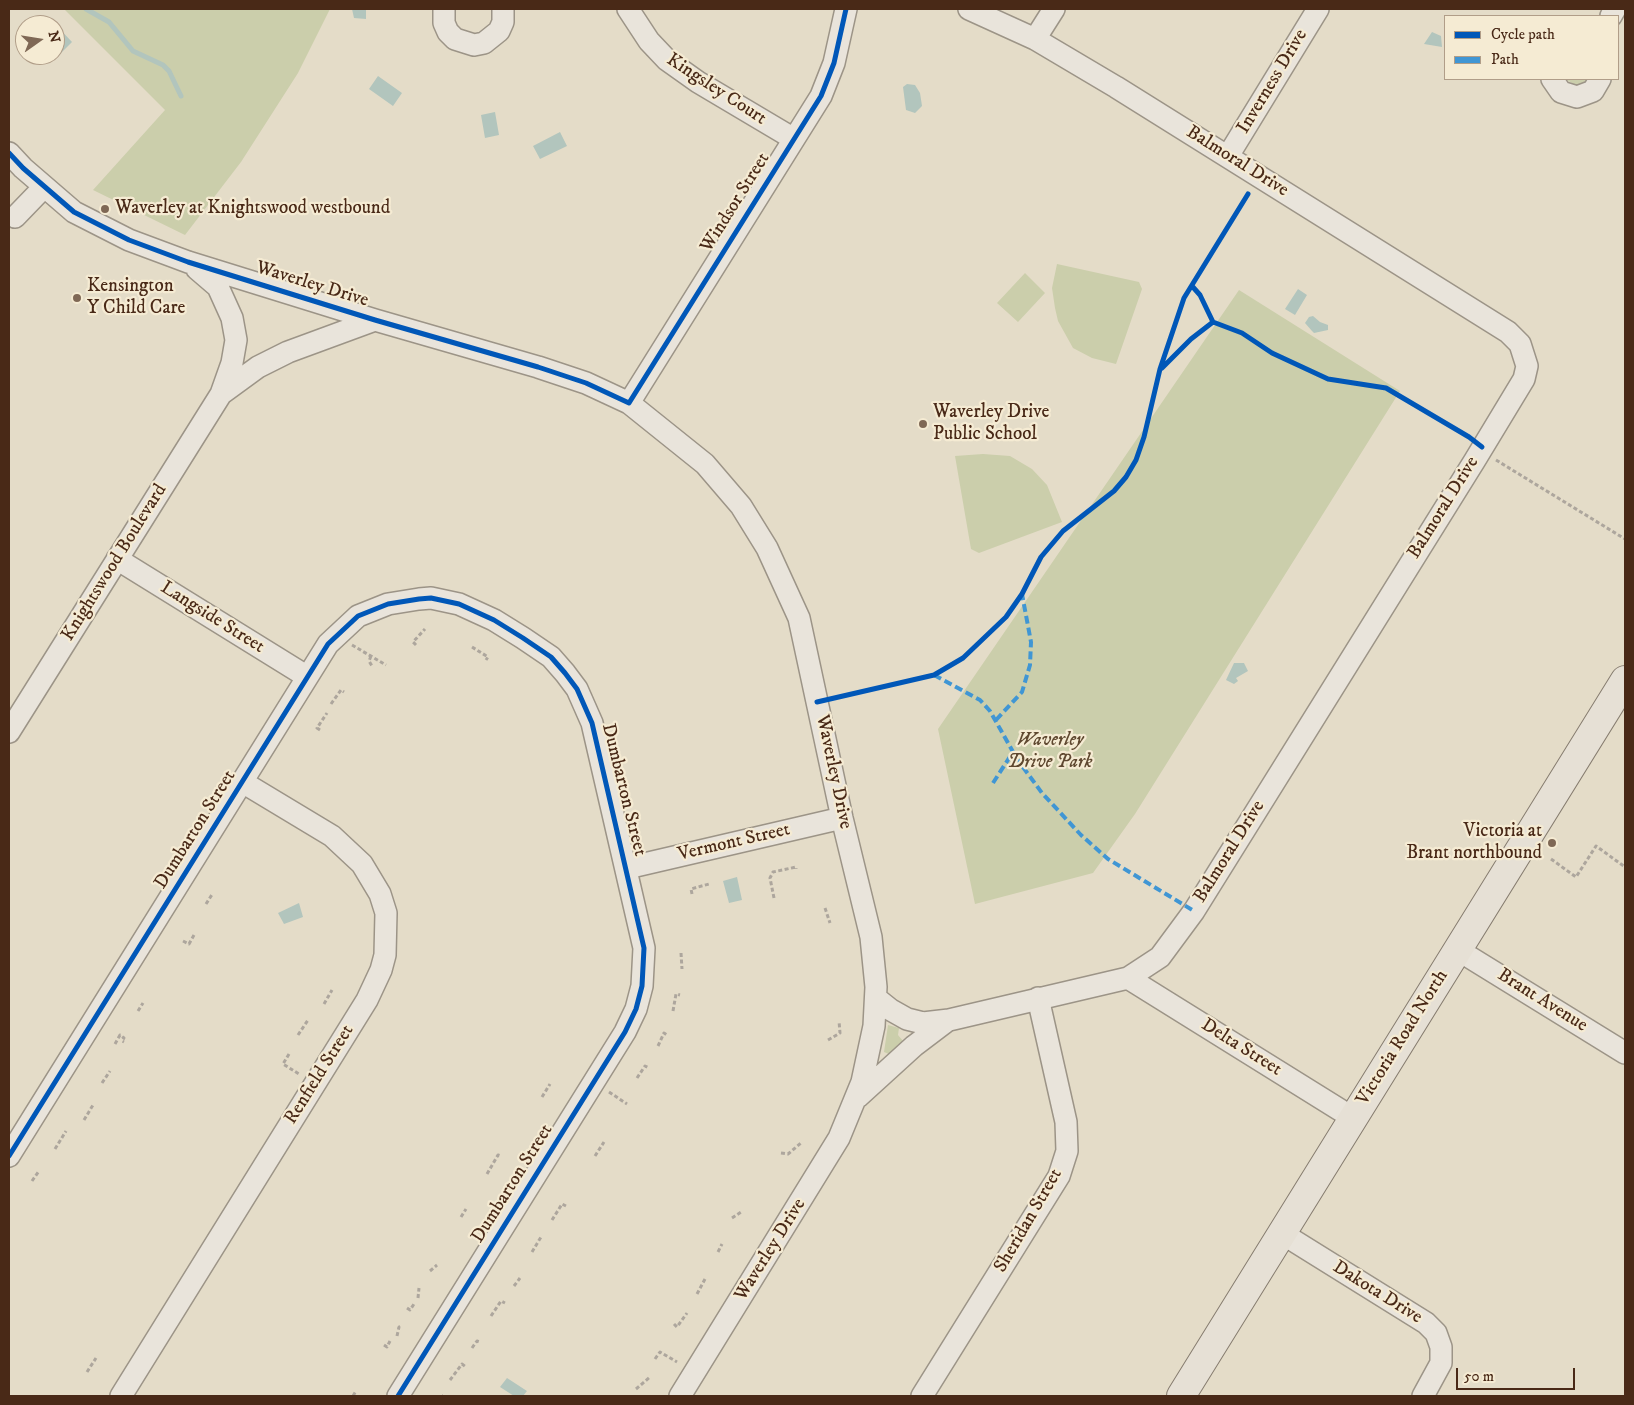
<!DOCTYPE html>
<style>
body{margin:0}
#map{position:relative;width:1634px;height:1405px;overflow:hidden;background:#e4dcc8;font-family:"IM FELL DW Pica",serif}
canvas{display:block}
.frame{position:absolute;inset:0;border:10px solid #492917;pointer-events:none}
.legend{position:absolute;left:1444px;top:15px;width:175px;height:65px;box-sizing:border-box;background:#f5ebd3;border:1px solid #b09d88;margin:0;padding:6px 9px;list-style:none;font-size:15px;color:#492917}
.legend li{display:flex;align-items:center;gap:10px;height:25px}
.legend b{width:25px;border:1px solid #b09d88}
.north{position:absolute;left:15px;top:15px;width:50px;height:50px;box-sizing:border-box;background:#f5ebd3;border:1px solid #b09d88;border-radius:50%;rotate:77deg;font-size:14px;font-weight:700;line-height:20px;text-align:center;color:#492917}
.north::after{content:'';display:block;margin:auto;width:18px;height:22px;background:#7f6855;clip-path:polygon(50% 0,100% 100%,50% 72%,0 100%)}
.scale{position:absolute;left:1456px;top:1368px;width:119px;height:22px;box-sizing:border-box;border:2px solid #492917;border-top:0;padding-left:6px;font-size:15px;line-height:18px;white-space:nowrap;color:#492917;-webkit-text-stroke:4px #f5ebd3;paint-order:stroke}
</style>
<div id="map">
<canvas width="1634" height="1405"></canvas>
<div class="frame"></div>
<ul class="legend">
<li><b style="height:6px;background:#0057b8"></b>Cycle path</li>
<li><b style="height:6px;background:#4096d4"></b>Path</li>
</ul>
<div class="north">N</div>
<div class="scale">50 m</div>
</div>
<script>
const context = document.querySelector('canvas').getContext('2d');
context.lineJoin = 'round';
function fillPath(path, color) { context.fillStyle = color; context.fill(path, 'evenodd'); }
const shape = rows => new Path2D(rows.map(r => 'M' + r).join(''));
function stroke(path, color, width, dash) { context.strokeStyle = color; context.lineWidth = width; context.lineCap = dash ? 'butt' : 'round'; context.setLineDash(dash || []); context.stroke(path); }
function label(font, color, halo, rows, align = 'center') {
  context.font = font + ' "IM FELL DW Pica",serif'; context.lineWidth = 4.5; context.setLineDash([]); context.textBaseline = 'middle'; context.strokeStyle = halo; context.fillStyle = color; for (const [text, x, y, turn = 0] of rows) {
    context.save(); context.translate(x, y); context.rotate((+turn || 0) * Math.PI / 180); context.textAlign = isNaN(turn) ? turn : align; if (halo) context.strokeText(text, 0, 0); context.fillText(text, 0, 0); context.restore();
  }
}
const green = shape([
 [64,9,330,9,298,73,241,162,185,235,93,190,165,110],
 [1565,79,1590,79,1577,86],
 [1057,264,1139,282,1142,289,1116,364,1092,358,1073,348,1058,321,1055,308,1052,288],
 [1025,273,1045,293,1018,322,997,303],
 [1239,290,1400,391,1135,814,1093,873,975,904,938,729],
 [983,454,1010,456,1032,469,1047,485,1062,522,979,553,971,549,955,456],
 [888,1025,899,1028,898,1035,903,1041,889,1054,884,1052]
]);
const water = shape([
 [352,9,366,9,366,19,354,18],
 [56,25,72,42,60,54,55,48],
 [1432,32,1441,36,1442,47,1424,44],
 [378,76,402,93,393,106,369,89],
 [907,84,915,85,920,93,922,106,915,113,906,110,903,87],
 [495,112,499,135,485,138,481,115],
 [560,132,567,146,540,159,533,146],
 [1298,289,1307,295,1295,315,1285,309],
 [1313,316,1320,322,1328,325,1328,330,1314,333,1312,331,1305,323,1309,317],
 [1234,663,1244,663,1248,671,1236,678,1238,681,1234,684,1226,680],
 [737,877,742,900,729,903,723,881],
 [299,903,303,917,284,924,278,913],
 [507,1378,527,1391,523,1396,514,1396,500,1387]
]);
const stream = shape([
 [86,9,109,22,133,51,163,65,169,71,181,96]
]);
const path = shape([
 [1496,460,1625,539],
 [352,645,386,665],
 [416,645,413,642,425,629],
 [472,647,488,657,486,660],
 [371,656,369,661,372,666],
 [331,704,341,690,344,692],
 [320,730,317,728,327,713],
 [1551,859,1576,877,1596,846,1625,867],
 [692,894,691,889,709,884],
 [774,898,770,878,773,872,796,867,796,869],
 [206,904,213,893],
 [825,908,830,923],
 [183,941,189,944,194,935],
 [681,953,682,969],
 [324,1004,332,990],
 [138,1011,143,1003],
 [673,1011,676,994,680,995],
 [298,1035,308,1020],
 [828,1040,840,1033,839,1021],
 [115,1044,120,1035,124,1038,122,1041,124,1042],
 [658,1046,664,1033,667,1035],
 [289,1054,283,1064,299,1074],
 [637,1078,645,1066,649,1068],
 [102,1083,110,1071],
 [609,1092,627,1104],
 [542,1097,550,1084],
 [84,1120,93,1105],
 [55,1149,66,1131],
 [781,1153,788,1154,801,1143],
 [595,1156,604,1142],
 [487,1174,498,1155,501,1156],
 [32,1181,39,1171],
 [461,1217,466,1209],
 [732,1218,741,1212],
 [552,1220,562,1204,566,1206],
 [532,1252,541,1237],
 [718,1252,722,1244],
 [430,1271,437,1265],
 [514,1286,520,1278],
 [697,1294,705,1279],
 [418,1298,419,1288],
 [407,1308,410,1310,414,1304],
 [491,1316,501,1301,505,1303],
 [674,1324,677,1327,687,1313],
 [397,1336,399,1327,397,1325],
 [384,1345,387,1347,390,1341],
 [472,1348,477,1341,480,1342],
 [655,1359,660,1352,677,1362],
 [87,1372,96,1358],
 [450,1380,462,1364,466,1367],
 [636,1389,650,1377],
 [353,1396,356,1391],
 [442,1396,443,1396]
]);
const minor = shape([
 [444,9,444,23,448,32,455,39,474,45,484,43,499,31,503,22,503,9],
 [628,9,649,41,667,60,698,82,794,139],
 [1611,16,1615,9],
 [1035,39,1054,9],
 [1552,79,1561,92,1577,97,1593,91,1600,79],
 [9,153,23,168,74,212,129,240,188,262,375,320,538,367,586,383,629,403,705,464,741,506,767,548,799,618,842,818,871,937,876,987,874,1026,862,1082,839,1138,680,1396],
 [1228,156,1318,9],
 [15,217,44,187],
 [221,394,258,367,288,352,375,320],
 [629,403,821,96,834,63,846,9],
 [117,559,306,676],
 [9,732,221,394,232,363,236,340,232,318,218,287,197,269],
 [627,868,842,818],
 [1458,950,1625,1053],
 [1128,978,1353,1118],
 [876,998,891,1010,907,1019,923,1023,949,1020,1128,978,1160,957,1194,911,1475,460,1524,379,1527,366,1520,344,1508,332,1116,87,1035,39,969,9],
 [858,1097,914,1046,947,1021],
 [9,1156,328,644,358,616,388,604,419,599,431,598,459,604,494,620,523,638,551,657,565,673,577,689,592,723,644,948,642,986,636,1009,625,1032,398,1396],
 [1283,1234,1426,1323,1436,1333,1441,1347,1441,1363,1423,1396],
 [121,1396,367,1000,381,970,385,955,386,913,380,894,362,864,332,836,244,783],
 [922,1396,1059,1176,1067,1151,1066,1122,1038,998]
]);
const major = shape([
 [1181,1396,1625,680]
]);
const quiet = shape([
 [934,675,980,700,990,711,1017,759,1042,793,1081,835,1108,859,1194,911],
 [996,720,1022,692,1030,665,1031,642,1022,594],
 [993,783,1013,752]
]);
const cycleway = shape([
 [9,153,23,168,74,212,129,240,188,262,375,320,538,367,586,383,629,403,821,96,834,63,846,9],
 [1192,286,1200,295,1213,322,1242,333,1272,353,1328,379,1386,388,1469,437,1482,447],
 [1162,368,1191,339,1213,322],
 [817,702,934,675,963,658,1006,617,1022,594,1041,557,1063,531,1114,491,1126,477,1136,460,1144,437,1160,369,1184,298,1248,194],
 [9,1156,328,644,358,616,388,604,419,599,431,598,459,604,494,620,523,638,551,657,565,673,577,689,592,723,644,948,642,986,636,1009,625,1032,398,1396]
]);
const markers = [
 [105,209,5,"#7f6855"],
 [77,298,5,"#7f6855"],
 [923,424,5,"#7f6855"],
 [1552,843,5,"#7f6855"]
];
const streetNames = [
 ["Inverness Drive",1273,82,-59],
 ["Kingsley Court",716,90,33],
 ["Balmoral Drive",1237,162,32],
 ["Windsor Street",736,203,-58],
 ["Waverley Drive",312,285,17],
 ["Balmoral Drive",1444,508,-58],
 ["Knightswood Boulevard",115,563,-58],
 ["Langside Street",212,618,32],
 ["Waverley Drive",833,772,78],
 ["Dumbarton Street",623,790,76],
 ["Dumbarton Street",196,830,-58],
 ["Vermont Street",734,843,-13],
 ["Balmoral Drive",1230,852,-58],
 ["Brant Avenue",1542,1001,32],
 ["Victoria Road North",1403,1038,-58],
 ["Delta Street",1241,1048,32],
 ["Renfield Street",320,1075,-58],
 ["Dumbarton Street",513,1184,-58],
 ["Sheridan Street",1029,1221,-60],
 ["Waverley Drive",771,1250,-58],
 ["Dakota Drive",1377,1293,32]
];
const poiNames = [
 ["Waverley at Knightswood westbound",115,209],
 ["Kensington",87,287],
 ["Y Child Care",87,309],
 ["Waverley Drive",933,413],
 ["Public School",933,435],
 ["Victoria at",1542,832,"right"],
 ["Brant northbound",1542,854,"right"]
];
const parkNames = [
 ["Waverley",1050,741],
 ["Drive Park",1050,763]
];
fillPath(green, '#cbceab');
fillPath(water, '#b2c5bd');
stroke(stream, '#b2c5bd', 5);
stroke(minor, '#9c9487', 24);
stroke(major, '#867c6f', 30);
stroke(path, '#ada69d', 3, [4, 2.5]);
stroke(minor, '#e9e4db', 21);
stroke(major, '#e6e0d5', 28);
stroke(quiet, '#4096d4', 4, [8, 4]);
stroke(cycleway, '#0057b8', 5);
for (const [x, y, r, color] of markers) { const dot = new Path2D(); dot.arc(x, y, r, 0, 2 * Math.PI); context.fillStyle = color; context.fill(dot); stroke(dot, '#f5ebd3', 2); }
label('19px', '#492917', '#f5ebd3', streetNames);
label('19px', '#492917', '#f5ebd3', poiNames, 'left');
label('italic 19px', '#5f4830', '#f5ebd3', parkNames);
</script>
